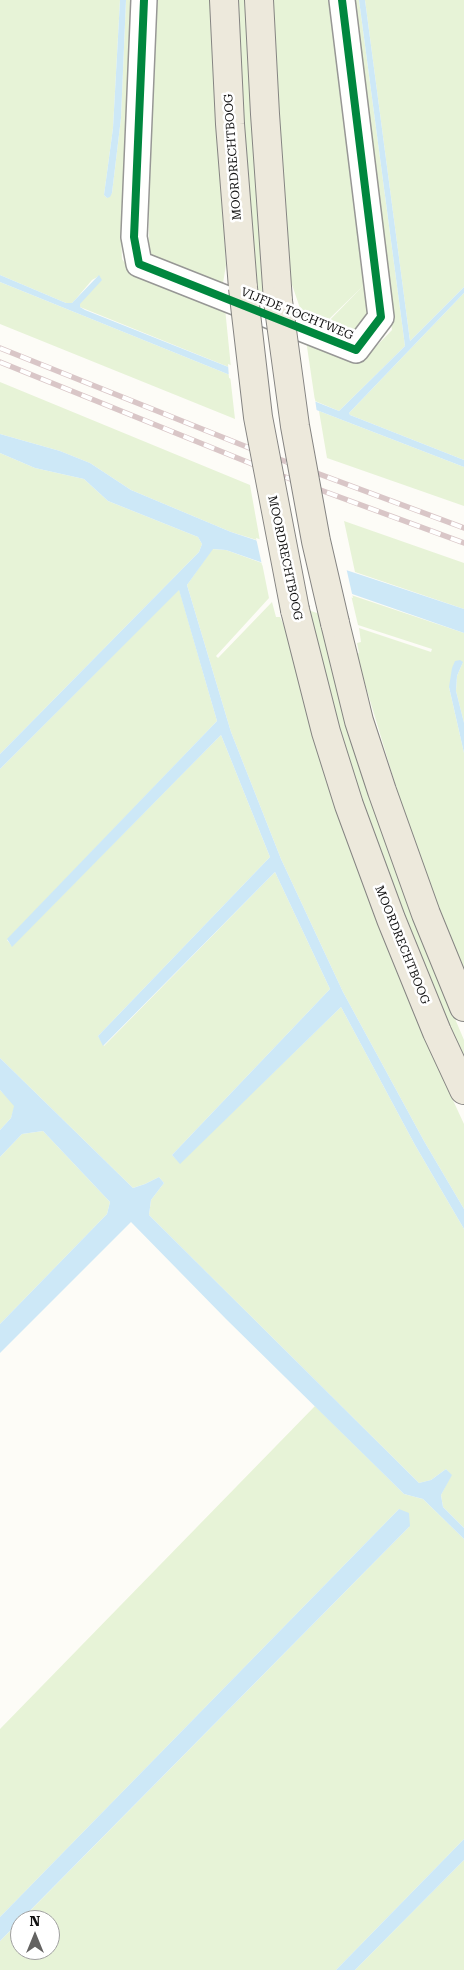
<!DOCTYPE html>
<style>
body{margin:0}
#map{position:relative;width:464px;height:1970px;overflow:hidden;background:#fdfcf7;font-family:"Roboto Serif",serif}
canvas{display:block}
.north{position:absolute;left:10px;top:1910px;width:50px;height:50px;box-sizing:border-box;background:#fff;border:1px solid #a0a0a0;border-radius:50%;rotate:0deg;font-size:14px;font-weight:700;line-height:20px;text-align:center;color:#111}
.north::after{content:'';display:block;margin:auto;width:18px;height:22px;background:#646362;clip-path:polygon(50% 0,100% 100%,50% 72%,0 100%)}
</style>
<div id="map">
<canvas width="464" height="1970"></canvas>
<div class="north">N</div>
</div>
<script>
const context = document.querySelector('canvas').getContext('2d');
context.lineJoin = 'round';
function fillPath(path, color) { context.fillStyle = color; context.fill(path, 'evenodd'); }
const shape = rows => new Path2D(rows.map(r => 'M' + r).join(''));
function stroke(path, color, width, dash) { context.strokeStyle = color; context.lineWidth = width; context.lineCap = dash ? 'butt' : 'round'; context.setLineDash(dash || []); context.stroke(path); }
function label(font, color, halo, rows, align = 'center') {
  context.font = font + ' "Roboto Serif",serif'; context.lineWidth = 5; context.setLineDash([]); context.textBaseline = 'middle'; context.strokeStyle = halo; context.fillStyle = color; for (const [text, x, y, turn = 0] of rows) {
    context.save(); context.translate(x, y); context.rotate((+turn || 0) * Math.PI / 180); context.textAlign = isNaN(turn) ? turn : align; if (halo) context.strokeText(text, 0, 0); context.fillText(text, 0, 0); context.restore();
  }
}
const green = shape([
 [0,0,120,0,113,128,104,195,107,198,112,193,121,118,126,0,136,0,131,115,123,184,121,236,122,259,130,270,225,308,231,368,80,307,80,303,99,276,92,280,75,300,72,303,66,303,0,275],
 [153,0,211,0,226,265,222,289,151,256,149,251,148,152],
 [237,0,246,0,266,296,256,292,244,133],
 [272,0,332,0,373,307,348,338,303,316,326,324,364,285,326,322,305,314,300,308,290,279,277,90],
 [349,0,359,0,405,346,339,411,315,401,306,340,362,361,392,330],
 [365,0,464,0,464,287,410,341],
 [0,282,230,375,235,419,0,324],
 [464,293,464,460,350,415,349,413],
 [0,382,250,485,260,541,231,532,131,490,90,463,60,451,0,434],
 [319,411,464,467,464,506,327,458],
 [0,453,35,468,84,479,108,501,198,537,202,544,199,552,0,754],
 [344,521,464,563,464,609,355,572],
 [212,549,226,550,262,563,269,598,216,656,218,658,272,602,276,617,280,617,287,632,351,849,388,949,445,1083,464,1124,464,1209,424,1141,343,992,281,859,231,732,187,585],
 [179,589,217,721,7,940,12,946,221,735,270,857,98,1036,104,1046,275,872,330,989,172,1155,180,1163,341,1007,415,1145,464,1229,464,1528,443,1507,441,1495,451,1475,446,1469,431,1480,419,1483,149,1215,151,1200,164,1183,159,1177,145,1184,133,1188,0,1058,0,769],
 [351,595,464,633,464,723,456,691,457,676,463,662,449,687,464,753,464,972,448,936,403,810,356,654,359,653,357,643,361,642,359,628,431,652,432,649,358,625],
 [308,610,320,614,381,827,422,941,464,1040,464,1064,414,946,373,833,338,723],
 [0,1090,15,1105,11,1118,0,1130],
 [43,1131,110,1202,107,1214,0,1324,0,1157,22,1134],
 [315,1406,404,1494,423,1499,464,1539,464,1839,336,1970,0,1970,0,1941,20,1921,20,1950,50,1950,50,1920,21,1920,409,1527,399,1509,0,1917,0,1729],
 [464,1860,464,1970,355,1970]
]);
const water = shape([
 [120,0,126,0,121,118,112,193,110,197,107,198,104,195,113,128],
 [359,0,365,0,410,341,464,287,464,293,349,413,350,415,464,460,464,467,319,411,0,282,0,275,66,303,72,303,99,275,102,280,80,304,80,307,85,310,339,411,405,346],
 [0,434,60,451,90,463,131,490,231,532,464,609,464,633,226,550,213,549,187,585,231,732,281,859,343,992,424,1141,464,1209,464,1229,415,1145,341,1007,180,1164,172,1155,330,989,275,872,103,1046,98,1036,270,857,221,735,12,947,7,939,217,721,179,590,0,769,0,754,199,552,202,544,198,537,108,501,84,479,35,468,0,453],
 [460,660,463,662,457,676,456,691,464,723,464,753,449,687,452,668,455,661],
 [0,1058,133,1188,145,1184,159,1177,164,1183,151,1200,149,1215,419,1483,431,1480,446,1469,452,1475,441,1495,443,1507,464,1528,464,1539,423,1499,404,1494,226,1319,131,1222,0,1353,0,1324,107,1214,110,1202,43,1131,22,1134,0,1157,0,1130,11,1118,14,1106,0,1090],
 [399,1509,409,1513,410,1526,0,1941,0,1917],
 [464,1839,464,1860,355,1970,336,1970]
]);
const pier = shape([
 [228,364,315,399,317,413,229,378],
 [256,538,346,567,353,598,262,565]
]);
const minor = shape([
 [144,0,134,237,139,264,356,350,381,317,342,0]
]);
const major = shape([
 [224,0,230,124,243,288],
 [259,0,265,114,278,301],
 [295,610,326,732,349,805,391,919,437,1032,464,1090],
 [335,623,359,721,382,791,426,914,464,1007]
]);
const rail = shape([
 [0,348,252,449,464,528],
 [0,362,277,474,464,543]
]);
const majorBridge = shape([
 [243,288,258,417,295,610],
 [278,301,295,426,316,541,335,623]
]);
const cycleway = shape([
 [144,0,134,237,139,264,356,350,381,317,342,0]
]);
const streetNames = [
 ["MOORDRECHTBOOG",233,157,-94],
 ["VIJFDE TOCHTWEG",297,314,22],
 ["MOORDRECHTBOOG",285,558,78],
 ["MOORDRECHTBOOG",402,945,68]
];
fillPath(green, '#e7f3d7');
fillPath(water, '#cde8f7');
fillPath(pier, '#fdfcf7');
stroke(minor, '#979795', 28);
stroke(major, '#858482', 30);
stroke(minor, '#fffffe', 25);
stroke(major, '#ede9dc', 28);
stroke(rail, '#d9c6c7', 5.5);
stroke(rail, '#fff', 4, [11]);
stroke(majorBridge, '#858482', 30, []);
stroke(majorBridge, '#ede9dc', 28);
stroke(cycleway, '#00873e', 8);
label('12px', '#111', '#fff', streetNames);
</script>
